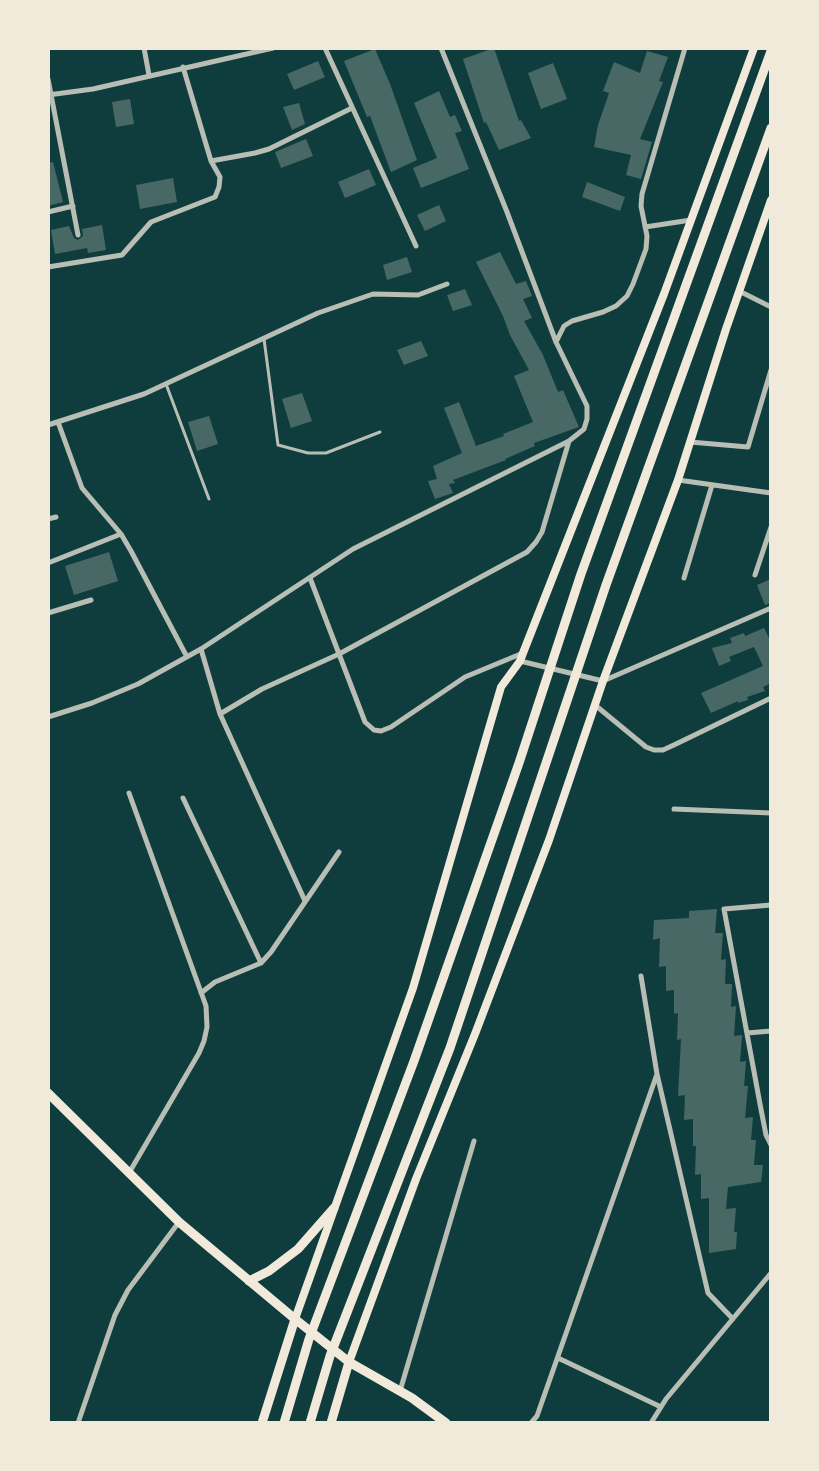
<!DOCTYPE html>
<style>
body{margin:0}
#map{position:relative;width:819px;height:1471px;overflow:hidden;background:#0f3d3e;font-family:Arial,sans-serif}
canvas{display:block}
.frame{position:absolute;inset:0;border:50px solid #f1e9da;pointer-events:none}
</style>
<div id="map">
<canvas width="819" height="1471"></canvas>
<div class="frame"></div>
</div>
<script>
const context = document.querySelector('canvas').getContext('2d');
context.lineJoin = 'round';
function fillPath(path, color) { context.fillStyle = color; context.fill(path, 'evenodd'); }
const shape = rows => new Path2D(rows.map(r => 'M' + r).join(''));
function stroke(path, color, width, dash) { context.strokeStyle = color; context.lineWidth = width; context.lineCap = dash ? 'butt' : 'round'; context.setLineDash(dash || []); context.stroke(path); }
const building = shape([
 [494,48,519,121,521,120,531,138,499,150,486,122,484,123,463,59],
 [375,49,390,84,417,160,391,172,370,116,367,117,344,61],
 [647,51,668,57,659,81,663,82,640,139,652,142,641,179,626,175,631,155,594,147,598,125,609,93,603,91,614,62,640,73],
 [318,61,325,77,294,90,287,74],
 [553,63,567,99,541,109,528,73],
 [439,91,450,117,455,115,462,131,455,133,469,169,421,188,413,168,437,158,414,103],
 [130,99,134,124,116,127,112,102],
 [299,103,305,124,292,130,283,107],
 [306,139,313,156,281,168,275,152],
 [53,162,63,202,48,206,48,163],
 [369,169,376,185,345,198,338,182],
 [173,178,177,202,140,209,136,185],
 [587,182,625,197,620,211,582,197],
 [439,205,446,221,425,231,417,215],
 [102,225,106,250,88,253,87,248,55,254,51,230,69,226,74,238,78,240,83,236,82,229],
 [500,252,516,284,526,281,532,296,523,299,532,318,524,321,543,355,558,392,563,390,579,427,534,443,535,446,505,459,506,460,453,480,455,483,449,484,453,493,435,499,428,481,437,479,433,466,462,453,444,408,459,402,476,446,504,436,503,434,533,422,514,376,529,370,510,335,503,316,476,262],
 [407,257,412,272,387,280,383,265],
 [465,289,472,305,453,311,447,295],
 [421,341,428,356,404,365,397,350],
 [302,393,312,421,291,428,282,399],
 [209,416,218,444,197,451,188,422],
 [109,552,118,581,74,595,65,566],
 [771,579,771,603,765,605,757,585],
 [764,628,771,642,771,683,763,687,765,691,747,697,748,700,738,703,738,701,711,713,701,693,763,666,754,647,729,657,731,661,719,666,712,648,732,643,730,638,744,633,745,636],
 [717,909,715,933,723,933,721,960,726,959,725,984,732,984,731,1007,736,1006,734,1036,742,1035,740,1062,746,1061,744,1086,748,1086,745,1118,753,1117,751,1140,756,1140,754,1165,763,1165,761,1182,728,1187,726,1209,736,1208,734,1232,737,1232,736,1249,709,1253,709,1198,701,1199,701,1174,695,1175,696,1146,693,1146,693,1119,684,1120,685,1095,678,1096,681,1039,677,1040,678,1013,674,1014,674,990,666,991,666,966,659,967,660,938,653,940,654,920,689,918,689,911]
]);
const service = shape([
 [264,339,278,445,308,453,326,453,380,432],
 [166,384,209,499]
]);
const minor = shape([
 [144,48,149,75],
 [325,48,416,246],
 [48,79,78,235],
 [48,95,93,89,273,48],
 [211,161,255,153,269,149,352,108],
 [48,212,73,206],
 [645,227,691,220],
 [48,267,122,255,151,222,215,197,219,187,220,177,211,161,183,67],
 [739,291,771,307],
 [556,342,564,326,572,321,603,312,616,306,627,296,633,284,646,249,647,236,641,206,642,194,685,48],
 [58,422,82,488,121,534,131,551,187,657],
 [48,425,144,394,318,313,373,294,418,295,447,284],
 [690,442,748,447,771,370],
 [678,480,771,493],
 [48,519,56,517],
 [48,563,121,534],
 [755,575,771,527],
 [310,578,365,722,374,730,381,731,391,727,465,677,523,653],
 [684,578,712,485],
 [48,613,91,600],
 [201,649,220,714,305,901],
 [520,661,603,681,771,608],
 [595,705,646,747,654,750,663,750,676,744,771,698],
 [220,714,262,689,339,654,527,552,536,542,542,532,569,441],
 [48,717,92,703,138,684,201,649,353,549,569,441,584,429,587,419,587,406,556,342,507,212,441,48],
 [129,793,206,1006,207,1027,204,1041,199,1053,129,1173],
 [183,798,261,963],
 [674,809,771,813],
 [771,905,724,909,760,1104,766,1135,771,1145],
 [641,976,657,1074],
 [201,993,215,982,261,963,271,952,339,852],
 [747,1033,771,1031],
 [558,1358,661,1407],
 [400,1391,474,1141],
 [78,1423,115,1315,128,1290,179,1222],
 [531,1423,537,1416,657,1074,708,1293,733,1319],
 [651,1423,666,1399,771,1273]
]);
const secondary = shape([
 [295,1319,413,988,501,687,520,661,523,653,664,294,754,48],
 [349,1362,416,1179,475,1034,549,840,603,681,678,480,726,329,771,200]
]);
const primary = shape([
 [48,1093,179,1222,295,1319],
 [349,1362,412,1398,446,1423]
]);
const trunk = shape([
 [249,1281,269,1271,298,1249,334,1208],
 [262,1423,295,1319,349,1362,331,1423],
 [284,1423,309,1339,414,1061,519,763,581,574,771,51],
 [310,1423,330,1356,450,1048,606,585,771,128]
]);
fillPath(building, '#486865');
stroke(service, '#b8beb3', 3);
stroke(minor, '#b8beb3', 5);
stroke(secondary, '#f1e9da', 8);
stroke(primary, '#f1e9da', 9);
stroke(trunk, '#f1e9da', 9);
</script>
